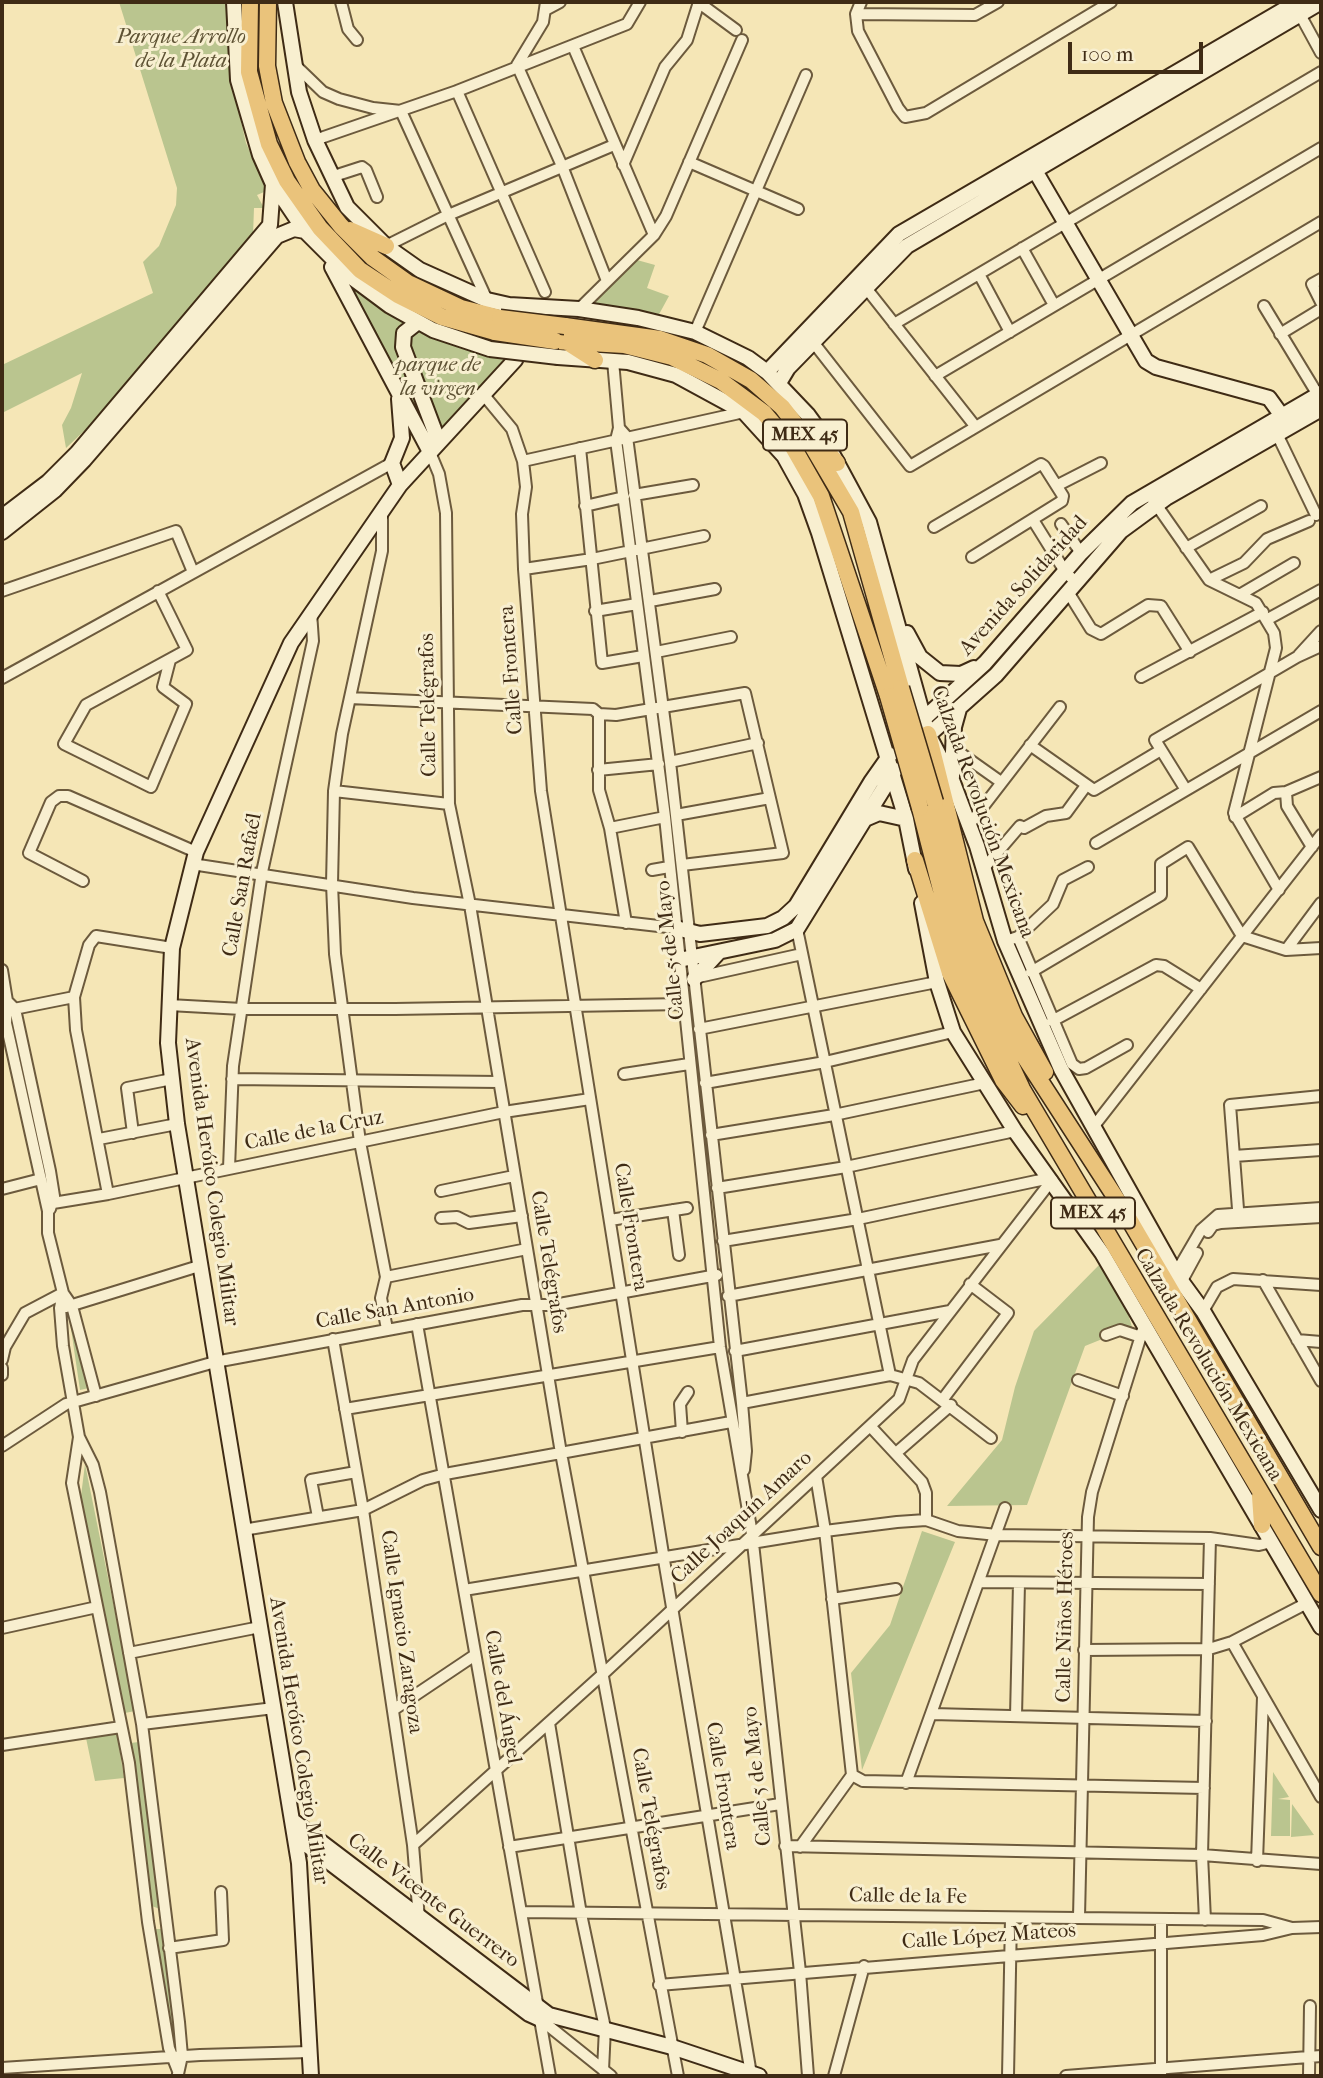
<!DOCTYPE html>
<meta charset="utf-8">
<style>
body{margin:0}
#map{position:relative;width:1323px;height:2078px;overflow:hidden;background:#f5e6b6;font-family:"IM FELL French Canon",serif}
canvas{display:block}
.frame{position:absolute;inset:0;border:4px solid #3f2b15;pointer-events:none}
.scale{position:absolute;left:1068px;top:42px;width:135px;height:32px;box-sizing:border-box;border:4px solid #3f2b15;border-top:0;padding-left:9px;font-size:21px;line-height:24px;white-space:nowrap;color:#3f2b15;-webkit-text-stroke:5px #f8efd0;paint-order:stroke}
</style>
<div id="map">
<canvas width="1323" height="2078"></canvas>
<div class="frame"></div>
<div class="scale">100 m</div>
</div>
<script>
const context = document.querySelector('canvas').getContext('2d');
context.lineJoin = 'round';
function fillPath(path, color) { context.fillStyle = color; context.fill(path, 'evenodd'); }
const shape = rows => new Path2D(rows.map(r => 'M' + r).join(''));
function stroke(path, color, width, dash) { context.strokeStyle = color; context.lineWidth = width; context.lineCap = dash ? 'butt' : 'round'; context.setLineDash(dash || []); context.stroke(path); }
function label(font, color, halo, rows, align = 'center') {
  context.font = font + ' "IM FELL French Canon",serif'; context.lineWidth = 6; context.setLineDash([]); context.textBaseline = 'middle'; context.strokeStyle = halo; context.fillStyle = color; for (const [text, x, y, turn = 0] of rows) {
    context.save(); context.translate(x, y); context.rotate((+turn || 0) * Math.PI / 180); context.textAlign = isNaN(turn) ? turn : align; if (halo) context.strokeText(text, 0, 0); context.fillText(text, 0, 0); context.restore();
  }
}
const green = shape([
 [119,2,227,2,231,78,246,143,265,185,264,192,257,195,264,208,254,208,253,235,99,417,66,448,62,425,71,408,82,373,4,412,2,411,2,365,153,293,143,262,159,246,176,205,177,188],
 [637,260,655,265,647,288,669,296,657,318,590,304],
 [350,282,367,294,507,357,428,446,350,287],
 [1101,1263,1124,1300,1132,1327,1085,1346,1027,1505,947,1506,1002,1440,1015,1387,1034,1331],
 [70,1322,89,1388,80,1390],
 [85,1464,135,1711,120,1714,81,1496],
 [922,1531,955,1542,862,1770,851,1673,890,1625],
 [117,1733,124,1778,95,1781,86,1738],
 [139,1742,150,1825,160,1909,149,1905,130,1743],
 [1273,1772,1289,1797,1278,1799,1290,1800,1290,1836,1271,1836],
 [1292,1804,1314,1835,1291,1837],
 [155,1929,161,1929,176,2043,171,2044]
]);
const street = shape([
 [341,2,348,29,357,40],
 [546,2,543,22,517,65,562,166,607,281],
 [698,2,736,30],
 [861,2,856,14,858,31,898,108,905,117,926,113,1111,2],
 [1297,9,1321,53],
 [545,10,560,2],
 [856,14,975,15,998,2],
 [573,46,654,235],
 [293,63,323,92,339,99,373,108,401,111,487,300],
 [457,91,545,292],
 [315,140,457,91,627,24,640,2],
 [689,162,798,209],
 [623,165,665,67,687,40,699,2],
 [331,177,362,167,366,170,377,197],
 [386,246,446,216,614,145],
 [1022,248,1054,305],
 [979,274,1010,332],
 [1321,279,1312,284,1321,302],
 [866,288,975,426],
 [1264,306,1318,395],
 [579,309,654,235,666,216,742,40],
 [894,324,1321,72],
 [695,332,806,75],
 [1280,334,1321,309],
 [813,342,910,466,1321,222],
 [613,361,619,428,616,440,665,817,720,1347,752,1534,800,1972,808,2076],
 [935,376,1321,148],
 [483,394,512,429,523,461,526,487,522,514,524,569,541,791,664,1560,751,2074],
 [619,428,627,437,670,762,742,1403,746,1451,744,1470],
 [1277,434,1316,515],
 [580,448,602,663,643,656],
 [429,450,439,474,446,513,449,804,470,905,561,1453,678,2076],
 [523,461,744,412],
 [1058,485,1101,463],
 [634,495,693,485],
 [1153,500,1209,580,1256,603,1274,633,1276,648,1234,813,1279,890],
 [585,506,624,497],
 [382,514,382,551,342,734,334,791,332,884,335,954,360,1142,386,1277,381,1298,387,1329],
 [1033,520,1066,573,1076,582],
 [1061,524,1081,553],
 [934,527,1041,464,1044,466,1063,496,1062,501,972,557],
 [1186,548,1261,506],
 [524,569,592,559,704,536],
 [1209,580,1244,563,1267,539,1309,521],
 [2,591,176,531,193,572],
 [158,591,187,650,86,705,64,744,151,787,186,704,163,687,170,660],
 [1068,592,1091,629,1101,634,1148,605,1161,606,1190,652],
 [1241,594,1294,563],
 [650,601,715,589],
 [595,611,637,604],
 [1268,619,1321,590],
 [656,652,731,637],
 [1299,655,1321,631],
 [1141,677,1263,612],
 [2,678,392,463],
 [350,698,593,709,599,714,616,715,745,693,783,853,682,865],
 [599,714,599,790,610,828,626,923],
 [1030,745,1094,790,1161,750],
 [953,748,1001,782],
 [670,762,758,743],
 [598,770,659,764],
 [1186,790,1155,740,1297,657,1321,646],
 [334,791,449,804],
 [676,815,770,798],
 [1235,817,1274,793,1286,792],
 [969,825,1060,707],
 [610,828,665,817],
 [1096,843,1321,711],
 [1312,847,1287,806,1286,792,1321,777],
 [192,864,413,898,676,928],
 [984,868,1020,826,1024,828,1046,816,1066,813,1085,787],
 [652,870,669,867],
 [83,881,29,853,51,802,59,796,68,796,196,852],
 [797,929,890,1375],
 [1018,937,1053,904,1063,880,1088,867],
 [1005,941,1018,937,1072,1064,1079,1069,1086,1068,1127,1045],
 [1286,950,1321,903],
 [2,970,7,1001,6,1023,48,1211,48,1233,63,1293,72,1306,96,1396],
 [1031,972,1161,895,1161,864,1188,847,1242,936,1286,950,1321,948],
 [694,978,802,954],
 [7,1001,15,1009,50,1171,54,1196,50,1209],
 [169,1005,242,1009,395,1009,684,1004],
 [9,1010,74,997],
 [1052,1021,1156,965,1164,966,1201,989],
 [699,1029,937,982],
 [624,1074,689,1064],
 [232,1079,499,1082],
 [705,1083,825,1062,953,1032],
 [1094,1126,1321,835],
 [133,1133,127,1088,172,1079],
 [711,1135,834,1115,985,1083],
 [99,1139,177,1124],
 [1234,1156,1321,1150],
 [229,1168,233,1066,262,872,313,641,311,612],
 [717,1188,846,1167,1015,1131],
 [2,1189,41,1179],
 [441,1191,514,1176],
 [108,1194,76,1030,74,997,89,945,96,936,172,948],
 [47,1204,108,1194,504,1112,590,1099],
 [673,1210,679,1255],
 [441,1218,457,1217,469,1223,522,1216],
 [610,1220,687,1208],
 [1239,1222,1230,1105,1321,1096],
 [1208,1232,1213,1225,1221,1223,1321,1217],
 [723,1241,858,1219,1050,1178],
 [386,1277,527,1249],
 [1173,1278,1201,1230,1218,1215,1321,1208],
 [1263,1280,1321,1381],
 [1178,1288,1197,1253],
 [63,1293,60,1308,63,1346,79,1437,72,1483,129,1763,148,1922,169,2048,178,2071],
 [728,1296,1000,1245],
 [66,1307,199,1266],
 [1203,1311,1217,1287,1233,1279,1321,1285],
 [417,1324,550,2076],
 [1106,1335,1120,1330,1141,1337],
 [333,1339,363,1510,413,1845,419,1919],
 [1297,1340,1321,1342],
 [735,1351,950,1311],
 [2,1360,5,1347,25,1313,63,1293],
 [2,1368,2,1375],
 [1078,1380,1123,1396],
 [943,1399,1008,1313,970,1284],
 [742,1403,890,1375,919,1383,991,1438],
 [345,1409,720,1347],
 [870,1426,922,1482,926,1493,926,1520],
 [682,1432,680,1404,688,1392],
 [79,1437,93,1465,100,1492,142,1724,179,2022,182,2056,178,2074],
 [2,1446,66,1404,215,1362,522,1305,554,1305,717,1275],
 [896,1453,951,1405],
 [816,1476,825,1531,852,1775],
 [318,1517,311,1480,356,1472],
 [243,1530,363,1510,423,1480,445,1474,731,1422],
 [980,1582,1209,1584],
 [464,1590,825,1531,897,1522,926,1520,958,1531,997,1535,1210,1538,1259,1545,1272,1542],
 [832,1599,896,1589],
 [2,1628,97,1607],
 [1232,1642,1321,1797],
 [1084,1650,1209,1649,1232,1642,1307,1603],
 [129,1653,260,1627],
 [393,1710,475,1655],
 [932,1714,1206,1721],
 [1016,1716,1019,1583],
 [549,1723,581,1914,605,2028,603,2070],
 [142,1724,274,1708],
 [2,1745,121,1727],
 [852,1775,863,1781,1204,1788],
 [906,1783,1005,1508],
 [413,1845,604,1673,899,1399,913,1360,1052,1180],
 [785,1846,1202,1855,1321,1864],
 [509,1847,780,1804],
 [800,1847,852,1775],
 [1257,1861,1263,1697],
 [521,1912,1263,1920,1292,1928],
 [1079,1917,1088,1517,1092,1492,1144,1326],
 [1205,1920,1202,1855,1210,1538],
 [169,1948,223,1940,221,1892],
 [659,1985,1263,1935,1292,1928,1321,1927],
 [540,2019,611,2076],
 [2,2068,200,2055,310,2052],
 [834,2076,864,1966],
 [1008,2076,1011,1918],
 [1066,2076,1321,2056],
 [1161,2076,1161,1920],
 [1309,2076,1310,2006]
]);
const secondary = shape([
 [234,2,238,80,260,155,272,182,305,231,351,277,390,306,433,330,490,349],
 [285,2,299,92,315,140,347,207,386,246,420,270,487,300,509,305,579,309,638,318,695,332,748,358,767,372,808,415,821,433,869,522,928,734,952,780,977,846,1005,941,1061,1069,1176,1274,1203,1311,1321,1510],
 [1030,162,1146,361,1156,367,1269,398,1282,416],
 [332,267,429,450],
 [418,322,404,333,403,347,438,440],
 [558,357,628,362,676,375,744,412,784,456,805,494,819,533,906,819,916,869],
 [767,372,899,234,1297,2],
 [779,383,788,368,907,246,1321,2],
 [399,399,402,438,392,463,400,485],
 [2,517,48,482,77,453,270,225,273,184],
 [2,532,55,490,84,460,277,236,294,229,305,231],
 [907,633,920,657,940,673,961,674,974,668],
 [918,724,985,663,1081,553,1132,503,1321,393],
 [923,740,996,675,1121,531,1166,498,1321,409],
 [952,777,954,727,959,709],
 [865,819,879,813,906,819],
 [922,903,937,982,953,1032,1015,1131,1102,1253,1321,1627],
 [676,928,700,934,767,926,783,918,796,906,871,782,890,755],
 [679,960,775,940,797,929,895,770],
 [694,979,719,952],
 [292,1820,549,2015,672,2047,759,2076],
 [295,1836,529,2014,540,2019,549,2015],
 [311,2076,299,1863,177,1124,168,1043,172,948,196,852,291,643,400,485,515,360,524,342]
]);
const primary = shape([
 [250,2,249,72,269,144,287,181,320,228,360,270,398,295,442,317,495,332],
 [268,2,267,66,274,103,297,162,312,190,341,226,373,258,408,283,461,308,500,318],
 [350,230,386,246],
 [565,326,660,339,707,355,751,380,782,407,811,444,851,512,901,688],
 [555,341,624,345,672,357,721,381,764,413,793,447,821,496,888,696],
 [567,342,595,360],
 [817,441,837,463],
 [928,734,975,921,1014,1016,1045,1072],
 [935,802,972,947,1013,1039,1123,1209,1321,1547],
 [920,808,956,948,1022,1089,1321,1594],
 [915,860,950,973,1003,1080,1023,1106],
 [1260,1496,1262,1525]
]);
const secondaryBridge = shape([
 [490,349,558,357]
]);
const primaryBridge = shape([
 [500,318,565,326],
 [495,332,555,341],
 [901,688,935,802],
 [888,696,920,808]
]);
const shields = [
 [805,435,84],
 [1093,1213,84]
];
const shieldNames = [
 ["MEX 45",805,435],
 ["MEX 45",1093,1213]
];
const parkNames = [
 ["Parque Arrollo",181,38],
 ["de la Plata",181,62],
 ["parque de",438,366],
 ["la virgen",438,390]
];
const streetNames = [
 ["Avenida Solidaridad",1024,586,-48],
 ["Calle Frontera",512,670,-94],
 ["Calle Telégrafos",429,705,-91],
 ["Calzada Revolución Mexicana",982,812,70],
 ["Calle San Rafaél",243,885,-80],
 ["Calle 5 de Mayo",671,950,-96],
 ["Calle de la Cruz",314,1131,-11],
 ["Avenida Heróico Colegio Militar",211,1182,82],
 ["Calle Frontera",630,1227,81],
 ["Calle Telégrafos",548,1262,81],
 ["Calle San Antonio",395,1309,-10],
 ["Calzada Revolución Mexicana",1208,1365,59],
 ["Calle Joaquín Amaro",742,1518,-43],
 ["Calle Niños Héroes",1066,1617,-89],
 ["Calle Ignacio Zaragoza",401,1632,82],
 ["Calle del Ángel",502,1697,80],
 ["Avenida Heróico Colegio Militar",298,1741,81],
 ["Calle 5 de Mayo",758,1776,-96],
 ["Calle Frontera",722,1786,81],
 ["Calle Telégrafos",650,1819,80],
 ["Calle de la Fe",908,1897,1],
 ["Calle Vicente Guerrero",433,1901,37],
 ["Calle López Mateos",989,1937,-4]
];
fillPath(green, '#bac58f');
stroke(street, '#6c5a3d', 14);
stroke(secondary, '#3f2b15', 18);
stroke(primary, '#3f2b15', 19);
stroke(street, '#f8efd0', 10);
stroke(secondary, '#f8efd0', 14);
stroke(primary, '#eac37b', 16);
stroke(secondaryBridge, '#3f2b15', 18, []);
stroke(primaryBridge, '#3f2b15', 19, []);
stroke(secondaryBridge, '#f8efd0', 14);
stroke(primaryBridge, '#eac37b', 16);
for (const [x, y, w] of shields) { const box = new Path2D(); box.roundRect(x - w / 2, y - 15.5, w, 31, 5); context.fillStyle = '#f8efd0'; context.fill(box); stroke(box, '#3f2b15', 2); }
label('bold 19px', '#3f2b15', null, shieldNames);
label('italic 21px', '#5e5234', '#f8efd0', parkNames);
label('21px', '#3f2b15', '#f8efd0', streetNames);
</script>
